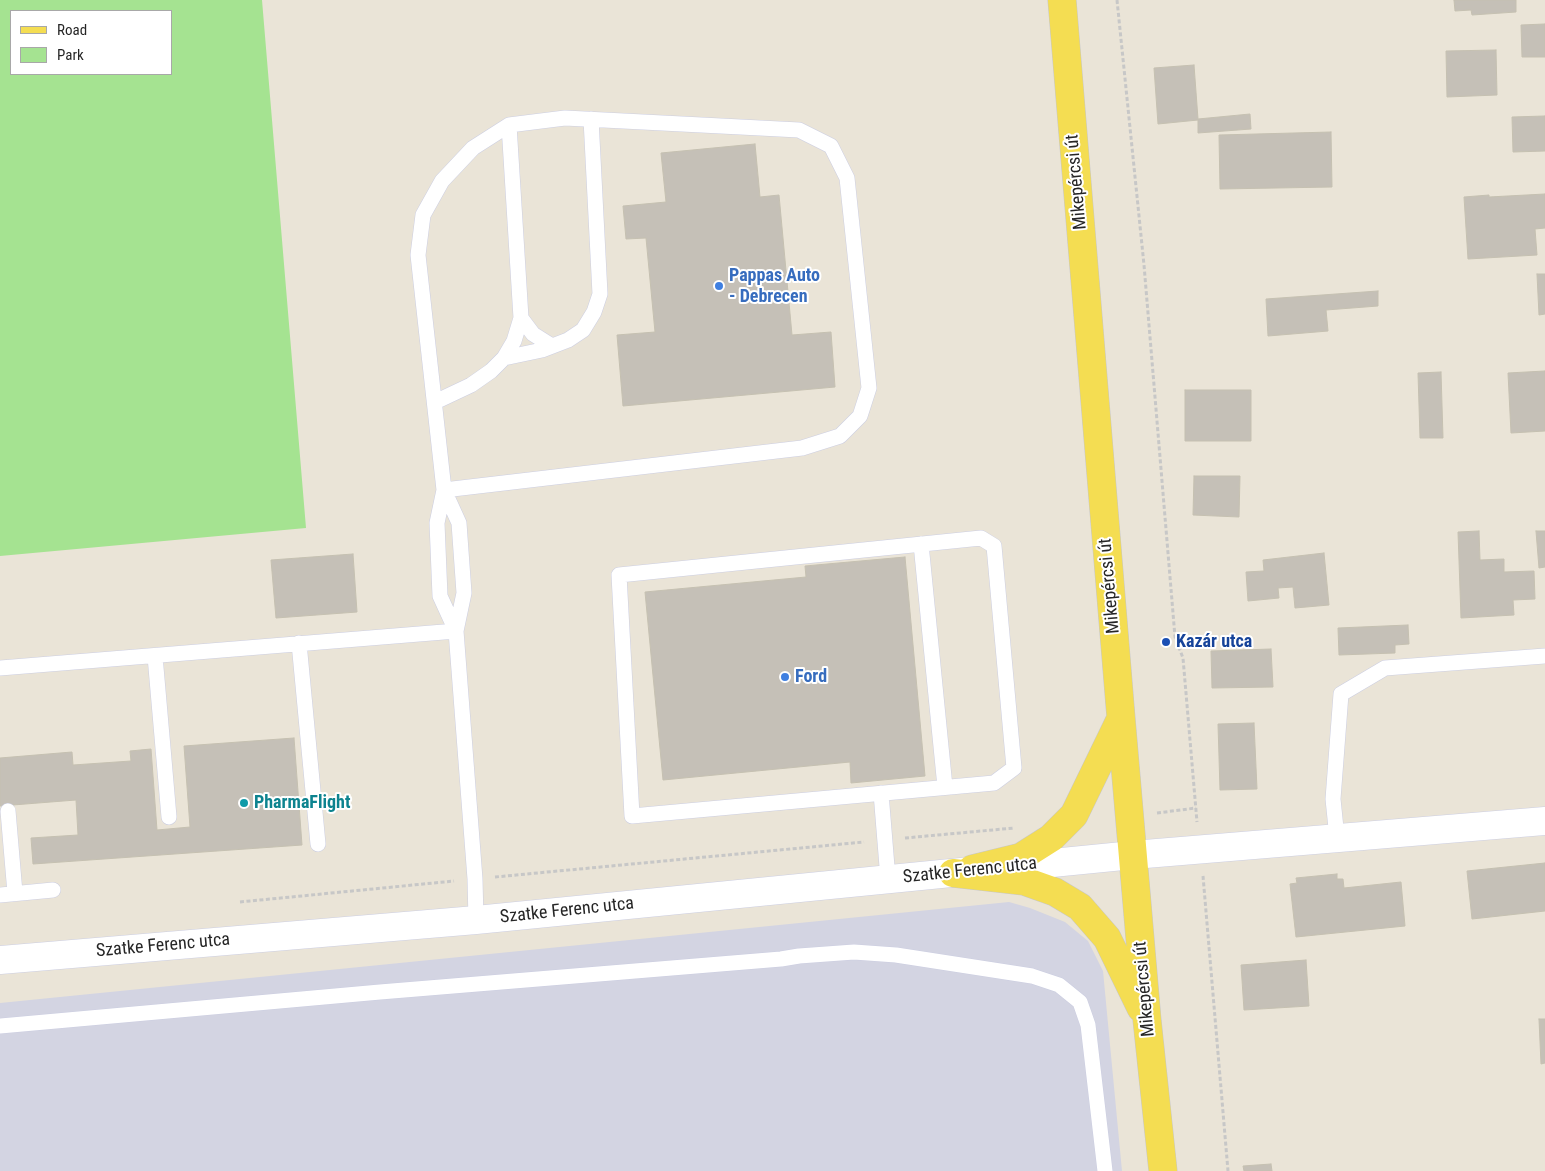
<!DOCTYPE html>
<meta charset="utf-8">
<style>
body{margin:0}
#map{position:relative;width:1545px;height:1171px;overflow:hidden;background:#eae4d7;font-family:"Roboto Condensed",sans-serif}
canvas{display:block}
.legend{position:absolute;left:10px;top:10px;width:162px;height:65px;box-sizing:border-box;background:#fff;border:1px solid #a8a8a8;margin:0;padding:6px 9px;list-style:none;font-size:15px;color:#262626}
.legend li{display:flex;align-items:center;gap:10px;height:25px}
.legend b{width:25px;border:1px solid #a8a8a8}
</style>
<div id="map">
<canvas width="1545" height="1171"></canvas>
<ul class="legend">
<li><b style="height:6px;background:#f4dd52"></b>Road</li>
<li><b style="height:14px;background:#a5e391"></b>Park</li>
</ul>
</div>
<script>
const context = document.querySelector('canvas').getContext('2d');
context.lineJoin = 'round';
function fillPath(path, color) { context.fillStyle = color; context.fill(path, 'evenodd'); }
const shape = rows => new Path2D(rows.map(r => 'M' + r).join(''));
function stroke(path, color, width, dash) { context.strokeStyle = color; context.lineWidth = width; context.lineCap = dash ? 'butt' : 'round'; context.setLineDash(dash || []); context.stroke(path); }
function label(font, color, halo, rows, align = 'center') {
  context.font = font + ' "Roboto Condensed",sans-serif'; context.lineWidth = 4; context.setLineDash([]); context.textBaseline = 'middle'; context.strokeStyle = halo; context.fillStyle = color; for (const [text, x, y, turn = 0] of rows) {
    context.save(); context.translate(x, y); context.rotate((+turn || 0) * Math.PI / 180); context.textAlign = isNaN(turn) ? turn : align; if (halo) context.strokeText(text, 0, 0); context.fillText(text, 0, 0); context.restore();
  }
}
const airport = shape([
 [1009,902,1030,908,1065,922,1088,941,1103,971,1122,1171,0,1171,0,1003]
]);
const green = shape([
 [0,0,262,0,306,528,0,556],
 [11,11,171,11,171,74,11,74]
]);
const building = shape([
 [1454,0,1516,0,1516,12,1472,15,1471,10,1455,11,1454,0],
 [1545,24,1545,57,1522,57,1521,25,1545,24],
 [1496,50,1497,95,1447,97,1446,51,1496,50],
 [1194,65,1198,119,1250,114,1251,129,1198,133,1198,120,1158,124,1154,68,1194,65],
 [1545,116,1545,151,1513,152,1512,117,1545,116],
 [1331,132,1332,187,1220,189,1219,135,1331,132],
 [755,144,760,197,779,195,792,335,831,332,835,387,623,406,617,335,655,332,646,238,626,239,623,206,666,202,661,153,755,144],
 [1545,194,1545,228,1535,229,1537,255,1468,259,1464,197,1489,195,1489,197,1545,194],
 [1537,274,1545,274,1545,314,1539,315,1537,274],
 [1378,291,1378,306,1326,310,1328,331,1268,336,1266,299,1378,291],
 [1545,371,1545,431,1511,433,1508,373,1545,371],
 [1441,372,1443,438,1420,438,1418,373,1441,372],
 [1185,390,1251,390,1251,441,1185,441,1185,390],
 [1194,476,1240,476,1239,517,1193,515,1194,476],
 [1479,531,1480,560,1504,559,1504,572,1534,571,1535,599,1513,600,1514,615,1461,618,1458,532,1479,531],
 [1536,531,1545,531,1545,567,1539,568,1536,531],
 [1324,553,1329,605,1295,608,1293,587,1278,588,1279,598,1248,601,1246,572,1264,571,1263,560,1324,553],
 [353,554,357,612,276,618,271,560,353,554],
 [905,557,925,776,851,783,850,762,663,780,645,592,806,577,805,566,905,557],
 [1408,625,1409,644,1395,645,1395,653,1339,655,1338,628,1408,625],
 [1271,649,1273,687,1212,688,1211,651,1271,649],
 [1254,723,1257,789,1220,790,1218,724,1254,723],
 [294,738,302,845,33,864,31,838,78,835,76,800,0,806,0,758,72,752,73,765,131,761,130,751,151,749,157,830,190,827,184,746,294,738],
 [1545,863,1545,911,1472,919,1467,871,1545,863],
 [1337,874,1337,879,1343,879,1344,888,1401,882,1405,926,1296,937,1290,884,1297,883,1296,878,1337,874],
 [1306,960,1309,1006,1244,1010,1241,965,1306,960],
 [1539,1019,1545,1019,1545,1063,1541,1064,1539,1019],
 [1271,1164,1272,1171,1244,1171,1243,1166,1271,1164]
]);
const path = shape([
 [1117,0,1144,265,1175,637,1183,658,1197,822],
 [1157,813,1196,808],
 [905,838,1014,828],
 [1203,876,1228,1171],
 [495,877,864,842],
 [240,902,454,881]
]);
const lane = shape([
 [521,318,533,334,552,346],
 [504,358,542,350,568,340,583,330,594,312,600,294,591,119],
 [435,402,471,385,491,371,504,358,514,341,521,318,509,125],
 [444,490,802,448,840,436,860,416,869,388,847,178,831,146,799,130,565,118,509,125,473,148,442,181,423,215,418,255,444,490,459,523,464,593,456,631,475,879,476,920],
 [444,490,437,523,440,596,456,631],
 [981,538,994,546,1014,768,994,783,632,816,619,575,981,538],
 [921,544,945,787],
 [299,643,318,844],
 [155,656,169,817],
 [0,668,456,631],
 [881,793,888,879],
 [8,811,15,893],
 [1337,838,1333,799,1341,694,1385,668,1545,656],
 [0,895,53,890],
 [0,1026,380,992,781,959,799,956,854,952,896,955,1032,976,1059,985,1080,1002,1088,1025,1105,1171]
]);
const street = shape([
 [0,960,476,920,1133,855,1545,821]
]);
const primary = shape([
 [1062,0,1121,718,1147,1020,1163,1171],
 [972,869,1021,857,1051,838,1074,815,1121,718],
 [953,873,1024,881,1055,892,1080,907,1107,938,1141,1008]
]);
const markers = [
 [719,286,5,"#3f7fe0"],
 [1166,642,5,"#1a4fb4"],
 [785,677,5,"#3f7fe0"],
 [244,803,5,"#0f9aa8"]
];
const streetNames = [
 ["Mikepércsi út",1077,182,-95],
 ["Mikepércsi út",1110,586,-95],
 ["Szatke Ferenc utca",970,871,-6],
 ["Szatke Ferenc utca",567,911,-6],
 ["Szatke Ferenc utca",163,946,-5],
 ["Mikepércsi út",1145,989,-95]
];
const shopNames = [
 ["Pappas Auto",729,276],
 ["- Debrecen",729,297],
 ["Ford",795,677]
];
const transitNames = [
 ["Kazár utca",1176,642]
];
const cultureNames = [
 ["PharmaFlight",254,803]
];
fillPath(airport, '#d3d4e2');
fillPath(green, '#a5e391');
fillPath(building, '#c5c0b7');
stroke(building, '#c5c0b1', 1);
stroke(lane, '#cccee1', 16);
stroke(street, '#cccee1', 29);
stroke(primary, '#c7c7c7', 29);
stroke(path, '#c7c7c7', 3, [4, 2.5]);
stroke(lane, '#fff', 15);
stroke(street, '#fff', 28);
stroke(primary, '#f4dd52', 28);
for (const [x, y, r, color] of markers) { const dot = new Path2D(); dot.arc(x, y, r, 0, 2 * Math.PI); context.fillStyle = color; context.fill(dot); stroke(dot, '#fff', 2); }
label('18px', '#262626', '#fff', streetNames);
label('bold 18px', '#366cbe', '#fff', shopNames, 'left');
label('bold 18px', '#164399', '#fff', transitNames, 'left');
label('bold 18px', '#0d838f', '#fff', cultureNames, 'left');
</script>
